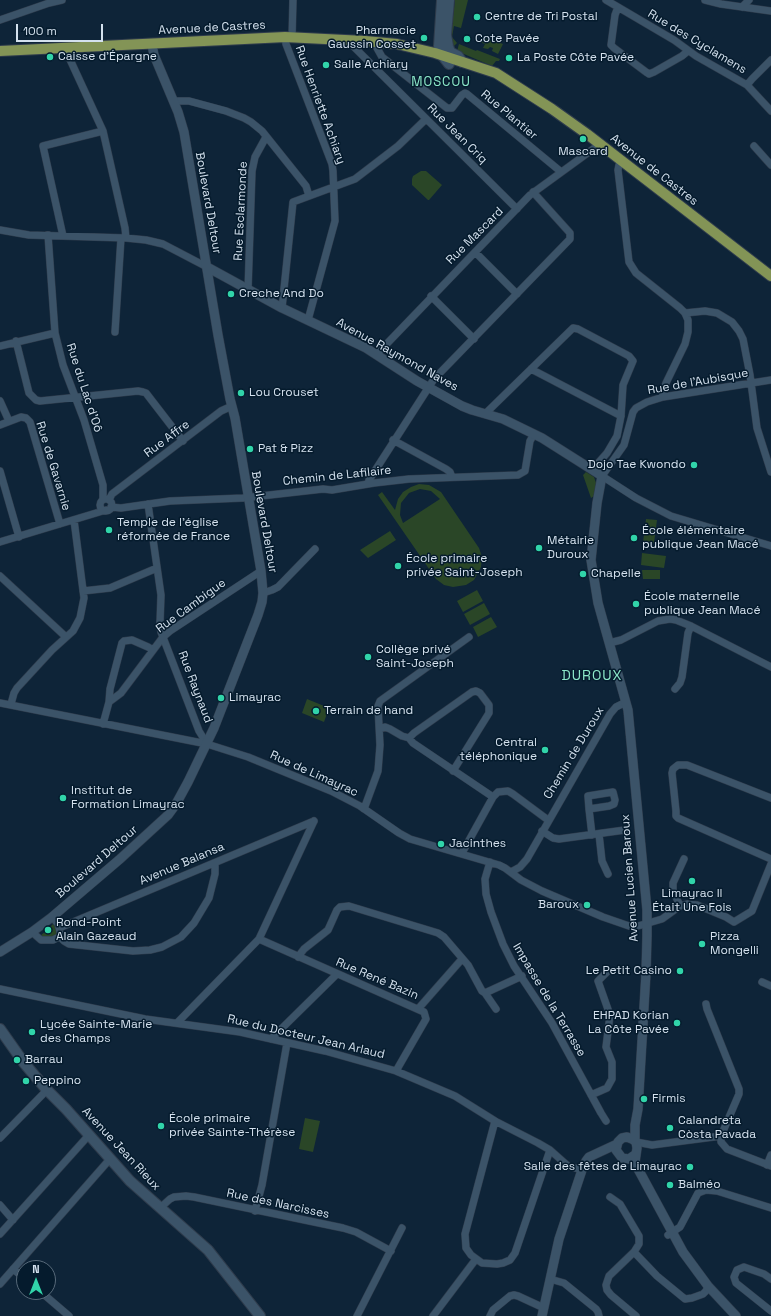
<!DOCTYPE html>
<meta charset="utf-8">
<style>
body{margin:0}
#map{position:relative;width:771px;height:1316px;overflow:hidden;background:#0e2438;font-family:"Space Grotesk",sans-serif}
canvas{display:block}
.north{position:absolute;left:16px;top:1260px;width:40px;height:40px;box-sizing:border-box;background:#051b2d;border:1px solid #586a7a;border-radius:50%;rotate:0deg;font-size:11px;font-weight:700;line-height:16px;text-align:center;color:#d4e1ee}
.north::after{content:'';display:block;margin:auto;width:14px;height:18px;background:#31d4a9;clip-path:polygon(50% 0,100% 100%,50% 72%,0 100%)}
.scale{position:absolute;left:16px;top:24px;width:87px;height:18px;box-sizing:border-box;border:2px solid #d4e1ee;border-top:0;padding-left:5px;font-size:12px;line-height:14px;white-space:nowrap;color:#d4e1ee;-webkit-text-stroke:3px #051b2d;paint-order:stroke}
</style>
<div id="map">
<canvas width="771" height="1316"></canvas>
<div class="north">N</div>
<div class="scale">100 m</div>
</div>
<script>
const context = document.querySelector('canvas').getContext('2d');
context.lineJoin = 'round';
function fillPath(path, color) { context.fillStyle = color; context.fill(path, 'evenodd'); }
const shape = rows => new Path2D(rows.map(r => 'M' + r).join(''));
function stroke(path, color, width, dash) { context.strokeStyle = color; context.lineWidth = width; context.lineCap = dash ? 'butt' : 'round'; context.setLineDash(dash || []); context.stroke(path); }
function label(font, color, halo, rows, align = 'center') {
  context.font = font + ' "Space Grotesk",sans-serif'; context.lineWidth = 3; context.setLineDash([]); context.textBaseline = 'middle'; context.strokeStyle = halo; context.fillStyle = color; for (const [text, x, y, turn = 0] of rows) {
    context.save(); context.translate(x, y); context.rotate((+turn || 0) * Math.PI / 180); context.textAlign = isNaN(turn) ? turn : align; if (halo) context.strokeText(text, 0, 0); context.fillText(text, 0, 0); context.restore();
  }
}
const green = shape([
 [455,0,468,0,461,28,454,26,452,37,457,43,453,47,451,40,451,32],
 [482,37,503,44,498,54,492,51,493,48,490,47,488,49,483,48,485,44,480,42],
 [459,44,476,51,477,50,500,59,499,61,496,61,492,66,457,51],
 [421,171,426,171,442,185,429,200,428,200,412,185,412,179,413,176],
 [586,472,594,477,596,483,594,496,591,498,583,475],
 [419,484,429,485,441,492,479,548,482,557,481,567,474,580,466,585,453,587,444,585,436,579,378,495,382,492,395,510,398,499,403,492,411,487],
 [420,489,431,491,440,499,403,523,400,515,401,503,409,493],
 [646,519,657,520,654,543,643,542],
 [390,531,396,540,368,558,360,550],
 [642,553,666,556,664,568,641,565],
 [642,570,660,570,660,579,643,579],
 [477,590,483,601,463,612,457,601],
 [484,603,490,614,470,625,464,614],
 [491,617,497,627,478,637,473,627],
 [307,699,329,708,324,722,302,713],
 [53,924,58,930,57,935,53,937,40,936,46,931,47,933,48,933,49,931,47,930],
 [305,1118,320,1121,313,1152,299,1149]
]);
const minor = shape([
 [606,0,674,40,696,56,747,85,771,111],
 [705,0,721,4,771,11],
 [618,7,615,15,611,45,614,48,646,72,649,74,654,72,682,56,688,51],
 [742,7,749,0],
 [0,20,49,3,62,0],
 [285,37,286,44,332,164,333,171,335,221,308,320],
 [292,38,293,0],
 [352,40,353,46,357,50,517,209],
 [377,42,377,48,382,57,447,108,452,108,462,95,465,93,467,94,560,171],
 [66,48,67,53,103,131,125,228,126,238],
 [747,85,752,79,771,60],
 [174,101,189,101,226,111,244,118,251,122,262,131,306,186,309,196],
 [754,146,771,165],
 [622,161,619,165,618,170,629,262,636,273,680,308,685,313,688,320,688,332,685,344,666,383,663,392,663,397],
 [0,230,29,235,126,238,146,240,163,244,207,267],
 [48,235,55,333,63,365,84,420,103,485,103,499],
 [63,236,43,146,103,131],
 [475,252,517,294],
 [248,290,252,171,255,157,266,137],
 [431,296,474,339],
 [282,308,293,202,355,179,398,146,426,119],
 [685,313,705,311,717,313,732,322,739,331,743,339,750,375,757,428,771,472],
 [115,332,121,238],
 [16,341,29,393,36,400,40,401,138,391,143,392,146,393,183,441],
 [0,346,55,333],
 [376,355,530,195,600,144],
 [531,369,621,416],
 [771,380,663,397,647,402,636,408,633,412,624,445,602,476,636,498,671,516,771,546],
 [0,401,9,421],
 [487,415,488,411,573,328,578,329,629,356,633,361,623,385,621,416,617,436,607,453,592,470],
 [0,425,21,417,26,418,30,422,60,524],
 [393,440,446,469,450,472,452,477],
 [0,471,19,537],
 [368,483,369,480,434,379,570,239,570,233,533,192],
 '100 505a6 6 0 1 1 12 0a6 6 0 1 1-12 0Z',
 [109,500,112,494,221,411,232,406],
 [148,504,161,595,160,623,161,632,199,731,207,744],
 [111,507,121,508,170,501,243,498,323,489,332,490,374,483,409,479,518,475,525,471,530,441,534,434],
 [0,542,106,510],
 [0,576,66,637],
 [83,591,110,588,157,568],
 [263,593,272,590,278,587,315,549],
 [609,643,621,640,658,621,670,619,676,620,691,626,771,667],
 [675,689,680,683,682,677,688,633,691,626],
 [109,702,110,689,122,643,124,641,132,640,148,647,153,650],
 [0,703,207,744,248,757,331,791,360,806,399,833,410,839,499,865,505,868,521,880,542,891,603,917,629,926,638,926,662,919,680,906,687,904,697,905,726,917,734,922,752,911,771,864],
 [11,704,14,693,17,688,52,650,73,631,80,618,84,598,74,520],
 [103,724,109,702,121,693,163,637,170,631,261,571],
 [380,729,385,727,390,729,402,736,409,738,413,743,493,797],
 [409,738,414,733,472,692,476,691,480,693,489,705,489,713,453,771],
 [771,798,687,765,678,765,673,769,672,773,676,811,676,816,678,818,771,859],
 [364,809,378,771,380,745,378,706,380,701,469,637],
 [589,809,609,806,614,804,615,800,613,792,588,796,589,809,592,835],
 [542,831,553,838,559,839,625,830],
 [599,834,602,861,608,874],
 [462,853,493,797,498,792,508,791,513,794,548,820],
 [490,862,485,879,486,894,491,912,503,944,514,966,552,1023,601,1113,606,1121],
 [511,872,520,867,527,859,610,714,616,707,626,702],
 [680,906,673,890,673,883,684,859],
 [52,917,58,924,62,939,64,941,69,944,133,951,150,950,162,947,181,937,194,923,209,898,215,874,215,863],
 [59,928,314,821],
 [32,932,41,940,53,940,61,936],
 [259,939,424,1012,426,1019,396,1071],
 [298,957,304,949,328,930,337,910,340,907,349,906,438,933,444,937,468,965,482,991,485,993,496,1009],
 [762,982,771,986],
 [0,989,145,1019,240,1032,325,1051,396,1071,455,1096,495,1121,538,1143,550,1150,568,1166,582,1170],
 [485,993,522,976],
 [706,1004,707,1009,739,1089,739,1094,721,1136,721,1142,727,1149,771,1166],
 [418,1009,462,959],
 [177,1023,259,939,314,821],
 [271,1039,337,974],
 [591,1095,607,1088,612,1079,612,1062,606,1047,610,1015,598,981,608,971],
 [495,1121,465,1234,466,1248,471,1255,482,1263,497,1264,503,1263,510,1260,515,1253,550,1150],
 [0,1138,47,1090],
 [636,1142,652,1145,721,1136],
 [767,1165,771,1155],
 [610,1197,620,1204,639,1236,639,1244,634,1252,657,1276,685,1299,692,1298,703,1294,706,1291,708,1286],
 [0,1205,13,1220],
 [160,1208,170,1199,174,1197,186,1196,194,1197,343,1228,356,1232,391,1251],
 [255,1211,262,1185,287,1043],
 [0,1234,89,1135],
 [668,1235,680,1227,698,1193,706,1190,717,1191,771,1208],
 [634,1252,609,1276,606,1285,607,1290,611,1295,636,1316],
 [13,1269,24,1278],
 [550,1279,564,1283,596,1309,598,1312,599,1316],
 [771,1279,764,1274,744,1267,737,1270,734,1277,736,1283,771,1311],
 [0,1284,110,1159],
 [41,1292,69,1316],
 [357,1316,402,1228],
 [433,1316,476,1259],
 [490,1316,493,1310,510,1296,514,1295,518,1296,544,1308]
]);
const tertiary = shape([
 [207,267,282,308,366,348,417,381,462,406,472,410,503,419,542,438,602,476,597,503,591,560,598,603,628,710,647,910,647,936,646,973,638,1109,635,1125,635,1141],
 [0,952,32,932,52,917,120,859,168,815,176,804,188,782,214,728,258,615,262,602,263,593,261,571,235,418,230,399,218,335,184,132,178,112,154,55,152,45],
 [636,1154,629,1159,622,1158,616,1150,618,1142,622,1138,627,1137,632,1139,636,1142,637,1148,635,1162,637,1167,683,1252,708,1286,736,1316],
 [542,1316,559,1239,582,1170,586,1161,589,1157,617,1144]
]);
const secondary = shape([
 [442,0,439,46,442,55,449,64],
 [449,0,446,35,448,46,450,52,458,56,462,62],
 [0,1029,24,1063,47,1090,66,1109,130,1181,208,1250,260,1316]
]);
const primary = shape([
 [0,51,285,37,365,41,397,44,435,53,496,73,552,109,587,134,771,276]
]);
const markers = [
 [477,17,4,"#31d4a9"],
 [424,38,4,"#31d4a9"],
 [467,39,4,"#31d4a9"],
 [50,57,4,"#31d4a9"],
 [509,58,4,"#31d4a9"],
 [326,65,4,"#31d4a9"],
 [583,139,4,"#31d4a9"],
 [231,294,4,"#31d4a9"],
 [241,393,4,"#31d4a9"],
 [250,449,4,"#31d4a9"],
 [694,465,4,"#31d4a9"],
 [109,530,4,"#31d4a9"],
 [634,538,4,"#31d4a9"],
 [539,548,4,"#31d4a9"],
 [398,566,4,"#31d4a9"],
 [583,574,4,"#31d4a9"],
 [636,604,4,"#31d4a9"],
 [368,657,4,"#31d4a9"],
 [221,698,4,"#31d4a9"],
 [316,711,4,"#31d4a9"],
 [545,750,4,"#31d4a9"],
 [63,798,4,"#31d4a9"],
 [441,844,4,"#31d4a9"],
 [692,881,4,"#31d4a9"],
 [587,905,4,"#31d4a9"],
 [48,930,4,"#31d4a9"],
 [702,944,4,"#31d4a9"],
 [680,971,4,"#31d4a9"],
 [677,1023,4,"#31d4a9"],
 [32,1032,4,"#31d4a9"],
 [17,1060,4,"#31d4a9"],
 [26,1081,4,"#31d4a9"],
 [644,1099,4,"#31d4a9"],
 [161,1126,4,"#31d4a9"],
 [670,1128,4,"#31d4a9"],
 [690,1167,4,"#31d4a9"],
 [670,1185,4,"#31d4a9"]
];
const poiNames = [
 ["Centre de Tri Postal",485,17],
 ["Pharmacie",416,31,"right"],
 ["Gaussin Cosset",416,45,"right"],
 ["Cote Pavée",475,39],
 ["Caisse d'Épargne",58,57],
 ["La Poste Côte Pavée",517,58],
 ["Salle Achiary",334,65],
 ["Mascard",583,152,"center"],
 ["Creche And Do",239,294],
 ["Lou Crouset",249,393],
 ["Pat & Pizz",258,449],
 ["Dojo Tae Kwondo",686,465,"right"],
 ["Temple de l'église",117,523],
 ["réformée de France",117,537],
 ["École élémentaire",642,531],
 ["publique Jean Macé",642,545],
 ["Métairie",547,541],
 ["Duroux",547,555],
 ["École primaire",406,559],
 ["privée Saint-Joseph",406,573],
 ["Chapelle",591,574],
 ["École maternelle",644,597],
 ["publique Jean Macé",644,611],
 ["Collège privé",376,650],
 ["Saint-Joseph",376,664],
 ["Limayrac",229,698],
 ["Terrain de hand",324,711],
 ["Central",537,743,"right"],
 ["téléphonique",537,757,"right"],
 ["Institut de",71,791],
 ["Formation Limayrac",71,805],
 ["Jacinthes",449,844],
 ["Limayrac Il",692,894,"center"],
 ["Était Une Fois",692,908,"center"],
 ["Baroux",579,905,"right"],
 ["Rond-Point",56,923],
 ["Alain Gazeaud",56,937],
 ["Pizza",710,937],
 ["Mongelli",710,951],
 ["Le Petit Casino",672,971,"right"],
 ["EHPAD Korian",669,1016,"right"],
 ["La Côte Pavée",669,1030,"right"],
 ["Lycée Sainte-Marie",40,1025],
 ["des Champs",40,1039],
 ["Barrau",25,1060],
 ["Peppino",34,1081],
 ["Firmis",652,1099],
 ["École primaire",169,1119],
 ["privée Sainte-Thérèse",169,1133],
 ["Calandreta",678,1121],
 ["Còsta Pavada",678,1135],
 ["Salle des fêtes de Limayrac",682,1167,"right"],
 ["Balméo",678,1185]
];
const streetNames = [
 ["Avenue de Castres",212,28,-3],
 ["Rue des Cyclamens",697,42,31],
 ["Rue Henriette Achiary",320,105,70],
 ["Rue Plantier",509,115,40],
 ["Rue Jean Criq",457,134,45],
 ["Avenue de Castres",654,170,38],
 ["Boulevard Deltour",208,203,80],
 ["Rue Esclarmonde",241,211,-87],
 ["Rue Mascard",475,236,-45],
 ["Avenue Raymond Naves",397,355,29],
 ["Rue de l'Aubisque",698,382,-10],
 ["Rue du Lac d'Oô",84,388,72],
 ["Rue Affre",167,439,-37],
 ["Rue de Gavarnie",53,466,73],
 ["Chemin de Lafilaire",337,476,-6],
 ["Boulevard Deltour",264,522,80],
 ["Rue Cambigue",191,606,-36],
 ["Rue Raynaud",195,687,69],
 ["Chemin de Duroux",574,753,-59],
 ["Rue de Limayrac",314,774,24],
 ["Boulevard Deltour",97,862,-41],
 ["Avenue Balansa",182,864,-23],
 ["Avenue Lucien Baroux",630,878,-94],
 ["Rue René Bazin",377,979,23],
 ["Impasse de la Terrasse",549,1000,59],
 ["Rue du Docteur Jean Arlaud",306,1037,13],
 ["Avenue Jean Rieux",121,1149,47],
 ["Rue des Narcisses",278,1204,12]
];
const neighbourhoodNames = [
 ["MOSCOU",441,82]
];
const quarterNames = [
 ["DUROUX",592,676]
];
fillPath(green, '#2a4627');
stroke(minor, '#2f3c4c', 8);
stroke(tertiary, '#2f3c4c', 10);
stroke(secondary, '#2f3c4c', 12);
stroke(primary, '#2f3c4c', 12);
stroke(minor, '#3b5368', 7);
stroke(tertiary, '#3b5368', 9);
stroke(secondary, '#3b5368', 10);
stroke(primary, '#839456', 10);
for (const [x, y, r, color] of markers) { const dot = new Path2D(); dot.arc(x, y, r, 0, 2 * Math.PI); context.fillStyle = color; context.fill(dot); stroke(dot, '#051b2d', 1.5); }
label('12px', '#d4e1ee', '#051b2d', poiNames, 'left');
label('12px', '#d4e1ee', '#051b2d', streetNames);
context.letterSpacing = '1px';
label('13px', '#8de9ca', '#051b2d', neighbourhoodNames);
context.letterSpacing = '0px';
context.letterSpacing = '1px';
label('14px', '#8de9ca', '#051b2d', quarterNames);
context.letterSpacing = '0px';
</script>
